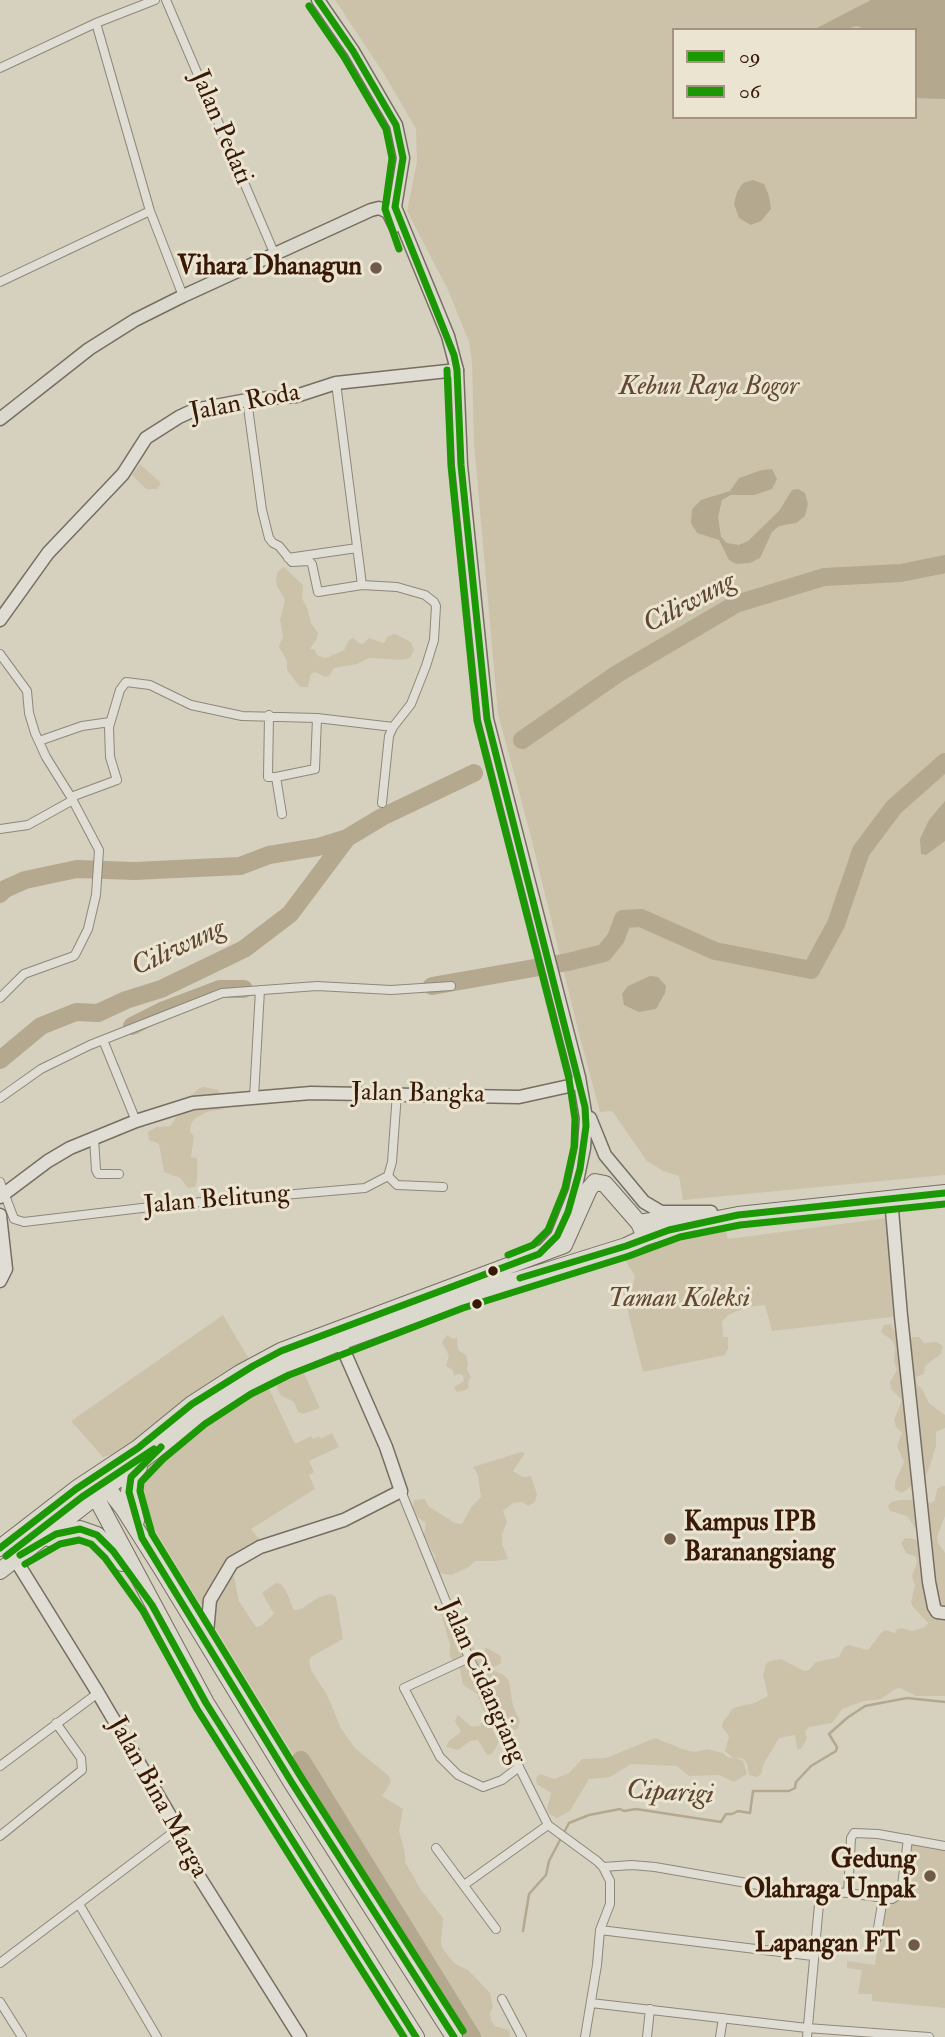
<!DOCTYPE html>
<style>
body{margin:0}
#map{position:relative;width:945px;height:2037px;overflow:hidden;background:#d6d1bf;font-family:"IM FELL Double Pica",serif}
canvas{display:block}
.legend{position:absolute;left:672px;top:28px;width:245px;height:91px;box-sizing:border-box;background:#eae4d0;border:2px solid #a39380;margin:0;padding:9px 12px;list-style:none;font-size:21px;color:#381907}
.legend li{display:flex;align-items:center;gap:14px;height:35px}
.legend b{width:35px;border:2px solid #a39380}
</style>
<div id="map">
<canvas width="945" height="2037"></canvas>
<ul class="legend">
<li><b style="height:9px;background:#1b9803"></b>09</li>
<li><b style="height:9px;background:#1b9803"></b>06</li>
</ul>
</div>
<script>
const context = document.querySelector('canvas').getContext('2d');
context.lineJoin = 'round';
function fillPath(path, color) { context.fillStyle = color; context.fill(path, 'evenodd'); }
const shape = rows => new Path2D(rows.map(r => 'M' + r).join(''));
function stroke(path, color, width, dash) { context.strokeStyle = color; context.lineWidth = width; context.lineCap = dash ? 'butt' : 'round'; context.setLineDash(dash || []); context.stroke(path); }
function label(font, color, halo, rows, align = 'center') {
  context.font = font + ' "IM FELL Double Pica",serif'; context.lineWidth = 6; context.setLineDash([]); context.textBaseline = 'middle'; context.strokeStyle = halo; context.fillStyle = color; for (const [text, x, y, turn = 0] of rows) {
    context.save(); context.translate(x, y); context.rotate((+turn || 0) * Math.PI / 180); context.textAlign = isNaN(turn) ? turn : align; if (halo) context.strokeText(text, 0, 0); context.fillText(text, 0, 0); context.restore();
  }
}
const green = shape([
 [335,0,945,0,945,1175,683,1200,679,1176,663,1171,647,1161,612,1111,600,1112,579,1034,530,833,498,714,474,444,472,362,469,342,448,290,407,211,417,161,416,129,384,74],
 [674,30,915,30,915,117,674,117],
 [140,464,161,483,157,489,146,489,132,475],
 [284,567,303,585,302,598,308,610,311,623,318,633,317,638,310,649,314,649,318,656,326,658,344,650,349,640,353,638,359,643,363,644,369,638,384,643,388,636,395,634,411,642,414,650,410,658,402,660,369,658,357,664,334,668,330,675,326,677,315,672,311,674,308,687,300,687,287,670,287,661,279,647,283,636,280,620,285,600,277,586,276,579,278,571],
 [205,1087,218,1090,225,1104,224,1109,207,1112,194,1119,191,1124,190,1131,194,1137,191,1157,197,1158,197,1181,195,1187,188,1188,180,1178,164,1172,159,1144,149,1140,148,1132,156,1127,170,1126,191,1096,199,1088],
 [894,1217,901,1316,772,1331,765,1305,747,1307,728,1315,722,1322,723,1337,728,1337,728,1349,725,1355,643,1372,622,1288,633,1285,635,1276,625,1260,641,1247,726,1231,728,1239],
 [223,1315,253,1366,138,1448,103,1457,71,1421],
 [891,1324,898,1338,909,1343,912,1337,919,1337,924,1343,937,1342,943,1346,941,1354,925,1366,924,1374,916,1377,917,1384,922,1389,929,1403,945,1415,945,1428,936,1432,936,1447,927,1474,902,1493,895,1489,895,1482,904,1462,897,1446,902,1433,896,1427,894,1420,902,1400,891,1389,890,1382,897,1370,894,1362,895,1348,893,1341,881,1332,884,1325],
 [447,1335,454,1339,457,1337,458,1350,466,1355,468,1364,467,1370,471,1377,468,1382,469,1387,466,1390,457,1392,454,1387,464,1381,463,1375,458,1374,454,1376,453,1370,446,1366,449,1356,442,1342],
 [299,1368,304,1373,320,1408,303,1414,298,1412,294,1402,280,1395,275,1381,287,1371],
 [266,1382,295,1444,311,1436,313,1439,319,1436,321,1439,332,1433,339,1447,309,1461,314,1472,309,1475,315,1489,251,1529,264,1545,243,1555,229,1579,234,1576,239,1601,256,1627,262,1625,274,1614,262,1593,276,1583,281,1584,286,1591,294,1610,301,1609,319,1597,331,1594,336,1597,343,1639,311,1657,309,1660,311,1670,327,1695,342,1730,355,1748,389,1776,391,1782,382,1796,403,1809,399,1831,405,1853,405,1862,421,1890,443,1918,441,1944,443,1949,454,1963,468,1970,490,1993,493,2007,490,2013,491,2020,495,2026,509,2030,510,2037,467,2037,153,1527,142,1538,131,1477,181,1439,251,1390],
 [521,1452,525,1453,513,1471,523,1477,531,1476,537,1494,535,1502,528,1506,522,1502,513,1503,503,1511,507,1522,502,1534,502,1544,508,1559,496,1561,475,1561,469,1567,451,1575,437,1573,435,1556,424,1535,426,1523,416,1516,412,1509,414,1500,425,1499,428,1506,455,1523,462,1524,472,1506,481,1497,478,1475,473,1467],
 [941,1486,945,1486,945,1516,937,1537,938,1543,945,1553,945,1696,916,1696,900,1688,895,1689,881,1699,864,1701,842,1709,832,1723,809,1727,805,1731,807,1738,802,1748,797,1750,795,1735,779,1738,764,1763,761,1774,757,1777,749,1775,747,1764,744,1759,734,1757,743,1761,747,1774,734,1782,719,1775,689,1776,677,1766,631,1764,610,1777,589,1779,570,1811,557,1818,550,1814,547,1809,551,1793,537,1784,536,1778,540,1774,554,1779,569,1773,582,1759,606,1758,655,1738,685,1750,696,1752,707,1749,723,1753,727,1757,733,1758,725,1751,729,1736,722,1727,723,1722,733,1708,754,1703,768,1696,763,1675,766,1664,770,1661,781,1659,804,1671,809,1670,816,1662,839,1657,844,1647,849,1645,868,1650,881,1633,885,1630,895,1633,897,1629,902,1628,912,1631,925,1627,928,1623,913,1607,911,1601,915,1586,912,1576,917,1562,916,1557,906,1553,901,1543,905,1538,921,1540,921,1531,916,1529,907,1516,890,1511,888,1506,891,1502,900,1500,915,1500,931,1503,935,1500,937,1489],
 [440,1610,450,1622,467,1629,469,1641,480,1657,483,1657,485,1647,501,1656,501,1663,491,1669,504,1675,509,1681,513,1706,520,1721,518,1729,511,1730,505,1710,492,1723,493,1731,499,1742,492,1754,487,1755,478,1740,470,1741,458,1750,446,1747,449,1741,461,1732,455,1721,458,1715,472,1727,480,1726,486,1716,477,1694,463,1685,460,1669,450,1657,450,1644],
 [905,1842,945,1849,945,2008,872,2001,872,1994,858,1994,862,1970,847,1968,847,1961,875,1965,883,1905,886,1900,898,1900]
]);
const water = shape([
 [871,0,945,0,945,99,915,98,915,30,870,30,856,26,844,30,813,30],
 [753,180,764,184,769,196,771,209,761,221,751,225,739,218,734,204,737,192,743,183],
 [772,469,777,479,772,489,754,495,731,495,722,500,718,517,721,537,727,543,739,545,748,541,779,511,792,490,798,489,805,493,808,504,805,516,796,523,779,526,772,532,760,558,750,563,736,564,729,560,719,540,697,533,691,523,692,509,701,500,730,491,739,478,762,470],
 [945,801,945,841,926,855,921,854,920,839,929,820],
 [650,976,658,977,666,986,665,993,656,1009,639,1012,624,1005,622,994,628,986]
]);
const stream = shape([
 [523,1931,529,1894,546,1875,549,1861,569,1823,589,1815,620,1809,624,1811,636,1809,721,1822,726,1814,732,1814,738,1811,750,1813,753,1791,789,1791,795,1788,796,1782,811,1766,836,1751,837,1747,829,1734,847,1718,865,1706,907,1698,945,1702]
]);
const river = shape([
 [522,740,617,674,736,604,824,577,901,573,945,564],
 [0,894,5,889,25,880,77,869,134,871,240,866,269,855,318,847,347,838],
 [432,986,568,962,604,953,616,938,623,919,641,918,715,951,811,970,836,924,861,851,894,807,945,762],
 [132,1026,162,1011,220,989,244,989],
 [0,1060,41,1026,76,1012,98,1013,126,1000,161,989,244,949,290,914,347,838,382,817,474,773],
 [301,1760,472,2037]
]);
const street = shape([
 [166,0,275,255],
 [96,23,150,211,183,296],
 [0,68,96,23,155,0],
 [0,282,150,211],
 [336,383,362,585],
 [247,400,262,510,269,538,273,543,279,546,292,562,309,561,312,564,318,592,362,585,397,587,425,595,434,602,436,606,434,640,426,666,411,704,393,727,389,736,382,803],
 [288,558,357,548],
 [0,654,27,691,29,713,35,733,46,757,71,797,99,850,96,895,88,929,76,953,74,956,24,974,0,998],
 [269,715,268,777,276,777,282,814],
 [39,741,82,726,110,722],
 [276,777,315,769,317,718],
 [71,797,117,780,110,757,109,727,120,690,126,682,150,685,191,705,242,716,317,718,393,727],
 [0,829,28,825,73,800],
 [103,1040,136,1121],
 [254,1097,260,990],
 [0,1098,41,1069,90,1045,222,993,317,986,391,990,451,986],
 [94,1138,96,1170,98,1174,119,1174],
 [388,1176,392,1162,397,1093],
 [0,1182,14,1219,24,1222,167,1205,365,1188,388,1176,397,1185,443,1187],
 [401,1491,469,1658,489,1696,519,1767,548,1825,597,1861,603,1867,610,1881,610,1904,600,1930,597,1965,585,2037],
 [469,1658,404,1688,440,1757,458,1775,483,1787,502,1780,519,1767],
 [0,1766,98,1693],
 [0,1836,82,1770,81,1758,56,1723],
 [436,1848,496,1929],
 [603,1867,632,1865,655,1867,781,1889,848,1893,892,1899,901,1893,908,1839],
 [464,1885,548,1825],
 [848,1893,851,1838,854,1833,878,1834,945,1846],
 [79,1904,157,2037],
 [600,1930,813,1956],
 [876,1940,883,1898],
 [0,1963,175,1831],
 [502,1999,522,2037],
 [0,2002,22,2037],
 [591,2003,807,2028,929,2037],
 [647,2037,650,2009],
 [720,2037,723,2018],
 [807,2037,820,1893]
]);
const secondary = shape([
 [0,620,48,553,123,474,146,438,179,417,194,410,247,400,296,396,336,383,457,370],
 [0,1197,48,1161,70,1148,136,1121,193,1103,311,1093,519,1097,569,1086,579,1081],
 [891,1198,901,1316,929,1582,934,1607,937,1612,945,1613],
 [0,1215,6,1269,0,1281],
 [15,1559,98,1693,172,1819,175,1831,200,1878,300,2037],
 [206,1643,210,1600,232,1563,260,1547,344,1520,401,1491,386,1447,340,1342]
]);
const primary = shape([
 [318,0,353,51,396,125,403,158,395,207,448,336,457,370,461,465,487,719,579,1077,586,1118,584,1148,575,1191,557,1236,542,1252],
 [0,419,89,349,135,320,183,296,371,210,379,208,388,212,395,226],
 [590,1118,605,1155,644,1202,661,1212,711,1212]
]);
const highway = shape([
 [639,1223,689,1215],
 [101,1480,123,1508,163,1571,292,1783,454,2037],
 [91,1488,206,1703,416,2037],
 [136,1521,129,1492,131,1477,139,1467],
 [48,1538,56,1534,80,1529,97,1535,122,1563],
 [0,1548,76,1489,138,1448,192,1404,240,1373,281,1351,564,1245,589,1189,595,1182,605,1184,639,1223,645,1237],
 [0,1571,199,1416,246,1385,285,1365,340,1342,460,1298,626,1246,645,1237,677,1227,738,1215,945,1193]
]);
const bus1 = shape([
 [520,1278,626,1246,669,1230,738,1215,945,1193],
 [161,1447,131,1477,129,1492,142,1538,292,1783,454,2037],
 [0,1548,76,1489,138,1448,192,1404,253,1366,281,1351,539,1254,557,1236,568,1212,580,1169,586,1126,585,1107,487,719,461,465,457,370,454,355,395,207,403,158,396,125,353,51,318,0],
 [20,1555,56,1534,80,1529,97,1535,113,1551,152,1605,206,1703,416,2037]
]);
const bus2 = shape([
 [309,6,344,57,386,129,392,158,385,209,399,249],
 [447,370,451,466,477,721,569,1079,575,1119,574,1147,565,1188,548,1230,533,1245,508,1255],
 [6,1556,82,1497,154,1449],
 [25,1564,60,1544,79,1540,91,1544,105,1558,143,1611,197,1709,404,2037],
 [463,2031,301,1777,152,1534,140,1491,141,1482,163,1459,205,1424,251,1394,289,1375,463,1308,629,1256,680,1237,740,1225,945,1204]
]);
const markers = [
 [376,268,7,"#6f5947"],
 [493,1271,6,"#381907"],
 [477,1304,6,"#381907"],
 [670,1539,7,"#6f5947"],
 [930,1876,7,"#6f5947"],
 [914,1945,7,"#6f5947"]
];
const streetNames = [
 ["Jalan Pedati",220,128,67],
 ["Jalan Roda",245,404,-11],
 ["Jalan Bangka",418,1095,1],
 ["Jalan Belitung",217,1201,-5],
 ["Jalan Cidangiang",482,1682,66],
 ["Jalan Bina Marga",157,1798,61]
];
const poiNames = [
 ["Vihara Dhanagun",362,268],
 ["Kampus IPB",684,1524,"left"],
 ["Baranangsiang",684,1554,"left"],
 ["Gedung",916,1861],
 ["Olahraga Unpak",916,1891],
 ["Lapangan FT",900,1945]
];
const parkNames = [
 ["Kebun Raya Bogor",709,388],
 ["Taman Koleksi",679,1300]
];
const waterNames = [
 ["Ciliwung",690,604,-28],
 ["Ciliwung",179,949,-25],
 ["Ciparigi",670,1794,3]
];
fillPath(green, '#ccc2aa');
fillPath(water, '#b4a88f');
stroke(stream, '#b4a88f', 2.5);
stroke(river, '#b4a88f', 18);
stroke(street, '#8e877a', 10);
stroke(secondary, '#766e63', 15);
stroke(primary, '#766e63', 15);
stroke(highway, '#766e63', 18);
stroke(street, '#e0ddd4', 8);
stroke(secondary, '#e0ddd4', 12);
stroke(primary, '#dbd8cd', 12);
stroke(highway, '#dbd8cd', 16);
stroke(bus1, '#1b9803', 7);
stroke(bus2, '#1b9803', 7);
for (const [x, y, r, color] of markers) { const dot = new Path2D(); dot.arc(x, y, r, 0, 2 * Math.PI); context.fillStyle = color; context.fill(dot); stroke(dot, '#eae4d0', 2.5); }
label('26px', '#381907', '#eae4d0', streetNames);
label('bold 26px', '#381907', '#eae4d0', poiNames, 'right');
label('italic 26px', '#624832', '#eae4d0', parkNames);
label('italic 28px', '#5e452f', '#eae4d0', waterNames);
</script>
